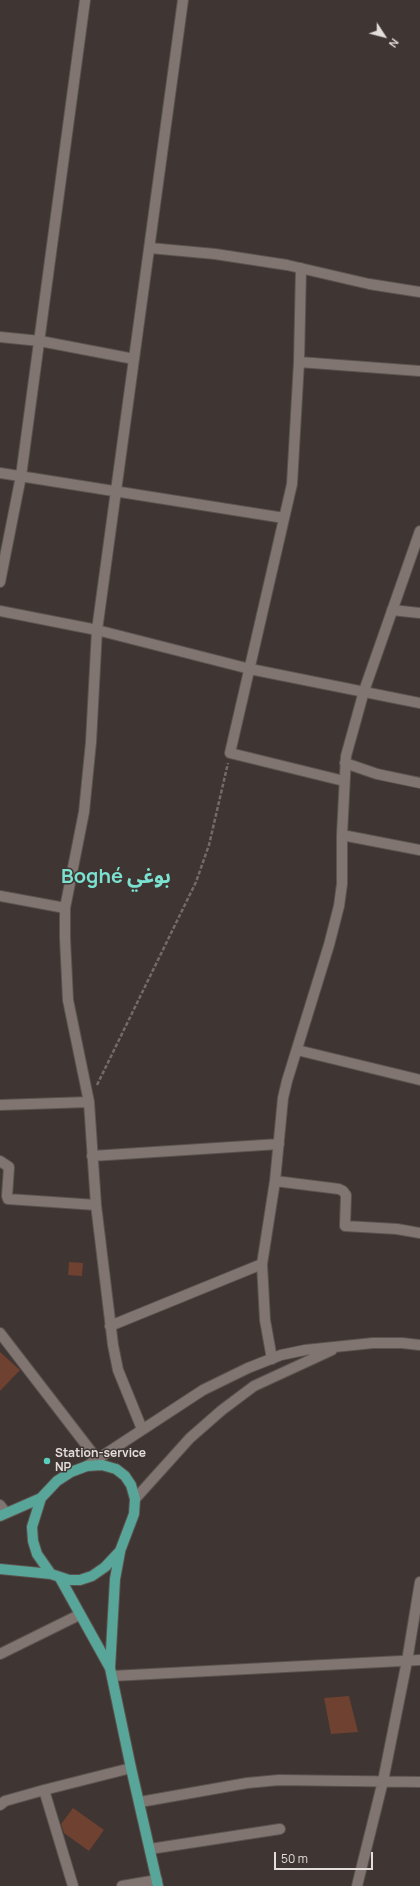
<!DOCTYPE html>
<meta charset="utf-8">
<style>
body{margin:0}
#map{position:relative;width:420px;height:1886px;overflow:hidden;background:#3f3532;font-family:Manrope,sans-serif}
canvas{display:block}
.north{position:absolute;left:364px;top:16px;width:40px;height:40px;-webkit-text-stroke:3px #3f3532;paint-order:stroke;rotate:126deg;font-size:11px;font-weight:700;line-height:16px;text-align:center;color:#e3dddb}
.north::after{content:'';display:block;margin:auto;width:14px;height:18px;background:#e3dddb;clip-path:polygon(50% 0,100% 100%,50% 72%,0 100%)}
.scale{position:absolute;left:274px;top:1852px;width:99px;height:18px;box-sizing:border-box;border:2px solid #e3dddb;border-top:0;padding-left:5px;font-size:12px;line-height:14px;white-space:nowrap;color:#e3dddb;-webkit-text-stroke:3px #3f3532;paint-order:stroke}
</style>
<div id="map">
<canvas width="420" height="1886"></canvas>
<div class="north">N</div>
<div class="scale">50 m</div>
</div>
<script>
const context = document.querySelector('canvas').getContext('2d');
context.lineJoin = 'round';
function fillPath(path, color) { context.fillStyle = color; context.fill(path, 'evenodd'); }
const shape = rows => new Path2D(rows.map(r => 'M' + r).join(''));
function stroke(path, color, width, dash) { context.strokeStyle = color; context.lineWidth = width; context.lineCap = dash ? 'butt' : 'round'; context.setLineDash(dash || []); context.stroke(path); }
function label(font, color, halo, rows, align = 'center') {
  context.font = font + ' Manrope,"Noto Sans Arabic",sans-serif'; context.lineWidth = 3; context.setLineDash([]); context.textBaseline = 'middle'; context.strokeStyle = halo; context.fillStyle = color; for (const [text, x, y, turn = 0] of rows) {
    context.save(); context.translate(x, y); context.rotate((+turn || 0) * Math.PI / 180); context.textAlign = isNaN(turn) ? turn : align; if (halo) context.strokeText(text, 0, 0); context.fillText(text, 0, 0); context.restore();
  }
}
const building = shape([
 [69,1262,83,1263,82,1276,68,1275],
 [0,1352,20,1370,0,1391],
 [349,1696,358,1732,331,1734,324,1698],
 [73,1808,104,1830,89,1851,64,1833,61,1824]
]);
const path = shape([
 [97,1085,196,882,209,845,228,763]
]);
const minor = shape([
 [150,248,215,254,287,265,369,284,420,292],
 [301,268,299,362,292,484,230,753,344,781],
 [0,337,40,341,134,359],
 [299,362,420,371],
 [0,473,284,518],
 [0,582,21,476,85,0],
 [392,610,420,613],
 [0,611,97,630,250,669,420,703],
 [345,763,377,774,420,783],
 [342,835,420,850],
 [0,896,65,908],
 [297,1050,420,1080],
 [0,1105,89,1102],
 [92,1156,279,1144],
 [0,1161,9,1167,7,1196,8,1199,96,1205],
 [275,1181,339,1189,343,1191,346,1195,345,1226,397,1229,420,1233],
 [110,1326,262,1264],
 [0,1333,97,1459],
 [272,1359,265,1320,262,1264,275,1181,283,1098,287,1081,329,945,339,906,342,884,342,835,346,756,364,691,420,531],
 [142,1429,118,1370,113,1345,96,1205,89,1102,68,1000,65,938,65,908,84,812,91,742,97,630,183,0],
 [0,1505,6,1513],
 [0,1654,79,1615],
 [112,1676,420,1660],
 [44,1790,73,1886],
 [140,1802,247,1783,279,1780,420,1782],
 [0,1805,5,1801,44,1790,131,1768],
 [150,1849,280,1829],
 [122,1886,157,1880],
 [357,1886,383,1781,407,1661,420,1582]
]);
const tertiary = shape([
 [87,1466,203,1390,248,1368,281,1355,305,1350,373,1343,402,1343,420,1345],
 [135,1499,190,1438,222,1410,254,1386,332,1350]
]);
const primary = shape([
 [102,1465,116,1469,125,1476,131,1485,135,1499,134,1514,120,1551,105,1567,92,1576,80,1580,69,1580,51,1574,37,1554,33,1541,32,1527,41,1498,57,1481,71,1472,87,1466,102,1465],
 [0,1516,41,1498],
 [120,1552,115,1579,110,1668,131,1768,158,1886],
 [0,1569,51,1574],
 [60,1578,110,1668]
]);
const markers = [
 [47,1461,4,"#5acebc"]
];
const poiNames = [
 ["Station-service",55,1454],
 ["NP",55,1468]
];
const townNames = [
 ["Boghé بوغي",116,877]
];
fillPath(building, '#6e4131');
stroke(minor, '#5b534f', 12);
stroke(tertiary, '#5b534f', 12);
stroke(primary, '#5b534f', 12);
stroke(path, '#746b68', 2.5, [4, 2]);
stroke(minor, '#807571', 10);
stroke(tertiary, '#807571', 10);
stroke(primary, '#58a699', 10);
for (const [x, y, r, color] of markers) { const dot = new Path2D(); dot.arc(x, y, r, 0, 2 * Math.PI); context.fillStyle = color; context.fill(dot); stroke(dot, '#3f3532', 1.5); }
label('bold 12px', '#e3dddb', '#3f3532', poiNames, 'left');
label('bold 20px', '#7be2d1', '#3f3532', townNames);
</script>
